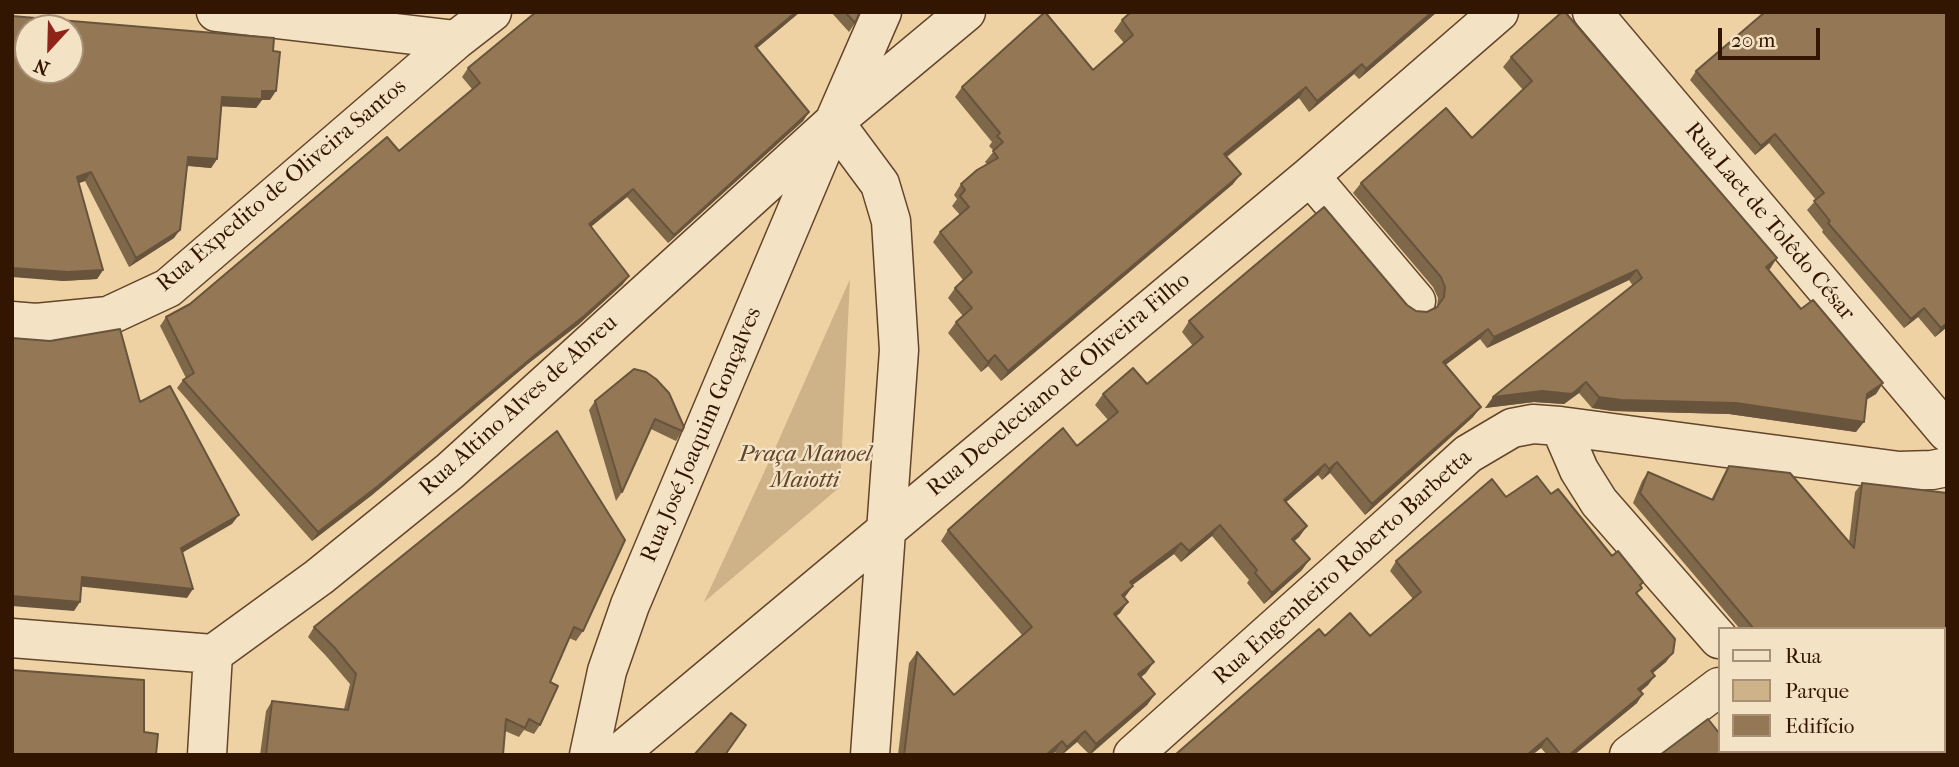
<!DOCTYPE html>
<meta charset="utf-8">
<style>
body{margin:0}
#map{position:relative;width:1959px;height:767px;overflow:hidden;background:#eed2a4;font-family:"IM FELL French Canon",serif}
canvas{display:block}
.frame{position:absolute;inset:0;border:14px solid #331602;pointer-events:none}
.legend{position:absolute;left:1718px;top:627px;width:228px;height:126px;box-sizing:border-box;background:#f4e2c4;border:2px solid #a79076;margin:0;padding:9px 12px;list-style:none;font-size:21px;color:#331602}
.legend li{display:flex;align-items:center;gap:14px;height:35px}
.legend b{width:35px;border:2px solid #a79076}
.north{position:absolute;left:14px;top:14px;width:70px;height:70px;box-sizing:border-box;background:#f4e2c4;border:2px solid #a79076;border-radius:50%;rotate:202deg;font-size:19px;font-weight:700;line-height:28px;text-align:center;color:#331602}
.north::after{content:'';display:block;margin:auto;width:24px;height:32px;background:#8f2418;clip-path:polygon(50% 0,100% 100%,50% 72%,0 100%)}
.scale{position:absolute;left:1718px;top:28px;width:102px;height:32px;box-sizing:border-box;border:4px solid #331602;border-top:0;padding-left:9px;font-size:21px;line-height:24px;white-space:nowrap;color:#331602;-webkit-text-stroke:5px #f4e2c4;paint-order:stroke}
</style>
<div id="map">
<canvas width="1959" height="767"></canvas>
<div class="frame"></div>
<ul class="legend">
<li><b style="height:9px;background:#f4e2c4"></b>Rua</li>
<li><b style="height:19px;background:#ceb288"></b>Parque</li>
<li><b style="height:19px;background:#947856"></b>Edifício</li>
</ul>
<div class="north">N</div>
<div class="scale">20 m</div>
</div>
<script>
const context = document.querySelector('canvas').getContext('2d');
context.lineJoin = 'round';
function fillPath(path, color) { context.fillStyle = color; context.fill(path, 'evenodd'); }
const shape = rows => new Path2D(rows.map(r => 'M' + r).join(''));
function stroke(path, color, width, dash) { context.strokeStyle = color; context.lineWidth = width; context.lineCap = dash ? 'butt' : 'round'; context.setLineDash(dash || []); context.stroke(path); }
function label(font, color, halo, rows, align = 'center') {
  context.font = font + ' "IM FELL French Canon",serif'; context.lineWidth = 5; context.setLineDash([]); context.textBaseline = 'middle'; context.strokeStyle = halo; context.fillStyle = color; for (const [text, x, y, turn = 0] of rows) {
    context.save(); context.translate(x, y); context.rotate((+turn || 0) * Math.PI / 180); context.textAlign = isNaN(turn) ? turn : align; if (halo) context.strokeText(text, 0, 0); context.fillText(text, 0, 0); context.restore();
  }
}
const green = shape([
 [850,279,840,487,704,602,773,453]
]);
const minor = shape([
 [216,12,456,40],
 [1592,12,1947,432],
 [834,122,880,184,891,221,899,350,870,755],
 [1310,176,1416,301],
 [12,321,36,323,108,316,168,288,456,40,492,12],
 [1560,426,1579,470,1599,502,1719,639],
 [12,638,213,654,319,577,450,471,834,122,966,12],
 [1812,751,1815,755],
 [207,755,213,654],
 [589,755,607,671,630,605,834,122,882,12],
 [617,755,1310,176,1499,12],
 [1133,755,1391,524,1468,454,1512,428,1533,424,1560,426,1899,471,1932,470,1947,467],
 [1629,755,1719,687]
]);
const wall = shape([
 [536,12,800,12,757,48,809,112,803,121,668,243,627,197,591,227,623,284,578,325,529,363,372,495,312,541,177,388,183,380,186,378,160,326,166,317,190,304,399,151,472,89,462,77,468,68],
 [831,12,860,12,855,23,849,32],
 [1131,12,1437,12,1359,79,1354,74,1309,112,1299,98,1227,157,1233,184,1001,381,988,366,981,372,948,333,956,322,963,316,948,298,955,288,963,280,933,242,940,232,960,215,952,206,957,199,954,195,961,184,987,164,985,162,994,151,989,146,992,142,955,97,962,87,1093,70,1124,43,1114,31,1122,20],
 [1947,12,1947,327,1935,337,1918,317,1904,328,1822,232,1823,230,1807,210,1816,200,1769,143,1755,155,1690,80,1696,71],
 [12,16,270,100,262,100,256,108,221,106,217,159,211,168,187,166,174,238,129,267,85,181,78,183,103,270,97,279,62,281],
 [1511,57,1770,269,1768,270,1801,309,1883,383,1876,394,1866,400,1856,432,1729,414,1613,411,1592,408,1579,393,1564,404,1534,402,1485,408,1633,286,1629,280,1487,348,1480,339,1445,365,1473,417,1365,515,1330,473,1322,480,1318,475,1286,502,1307,526,1299,537,1294,541,1302,570,1264,604,1247,583,1249,580,1212,536,1181,562,1174,554,1132,585,1124,597,1128,602,1120,613,1116,616,1146,673,1141,677,1155,694,1147,705,1090,755,1077,742,1062,755,1057,755,1055,752,1051,755,898,755,909,663,917,652,954,695,1022,635,941,541,948,530,1077,446,1108,420,1095,405,1103,394,1147,384,1193,346,1182,332,1189,321,1407,305,1416,311,1427,312,1437,307,1438,298,1433,287,1353,193,1361,183,1472,138,1523,90,1503,67],
 [634,369,682,431,676,441,651,429,622,492,616,501,589,410,595,401],
 [557,431,583,631,576,641,569,638,550,682,540,725,534,734,524,730,519,737,505,731,503,755,260,755,266,711,272,701,344,709,350,684,327,657,308,637,314,627],
 [1729,466,1790,473,1849,542,1855,492,1862,483,1947,493,1947,755,1846,755,1843,751,1943,751,1943,629,1740,629,1633,503,1642,481,1648,472,1711,500,1723,476],
 [1551,494,1640,586,1637,594,1666,662,1653,673,1648,685,1641,691,1637,703,1574,755,1547,755,1541,748,1532,755,1175,755,1325,636,1370,636,1413,599,1390,571,1396,561,1506,497]
]);
const shadedWall = shape([
 [796,12,800,12,749,55,755,46],
 [1432,12,1437,12,1359,79,1366,69],
 [1362,64,1354,74,1309,112,1317,101],
 [1306,87,1299,98,1217,164,1224,154],
 [262,91,276,91,270,100,262,100,256,108,216,106,222,97],
 [809,112,803,121,668,243,674,235],
 [1775,134,1769,143,1755,155,1761,146],
 [188,157,217,159,211,168,182,165],
 [91,172,85,181,71,186,77,177],
 [1241,174,1233,184,1001,381,1008,371],
 [633,189,627,197,583,233,589,224],
 [180,230,174,238,129,267,136,258],
 [1777,258,1770,269,1759,278,1766,267],
 [12,268,103,270,97,279,62,281,12,277],
 [1637,270,1629,280,1487,348,1494,337],
 [629,276,623,284,578,325,529,363,372,495,312,541,318,532],
 [1924,308,1918,317,1904,328,1911,319],
 [1947,323,1947,327,1935,337,1941,328],
 [1488,329,1480,339,1435,373,1443,362],
 [995,355,988,366,981,372,988,362],
 [1586,382,1579,393,1564,404,1534,402,1485,408,1493,397],
 [1883,383,1876,394,1859,404,1867,394],
 [1599,397,1736,403,1864,422,1856,432,1729,414,1613,411,1592,408],
 [1481,407,1473,417,1365,515,1372,504],
 [1337,462,1330,473,1322,480,1329,469],
 [1325,464,1318,475,1276,511,1284,500],
 [239,515,232,524,175,557,181,548],
 [1220,525,1212,536,1181,562,1189,551],
 [1307,526,1299,537,1285,550,1292,539],
 [1181,543,1174,554,1122,593,1130,582],
 [1310,559,1302,570,1264,604,1272,593],
 [82,577,193,589,187,598,76,586],
 [1133,586,1125,597,1115,606,1122,595],
 [12,596,80,602,74,611,12,606],
 [1128,602,1120,613,1107,625,1114,614],
 [1673,653,1666,662,1644,680,1651,671],
 [1154,662,1146,673,1131,685,1138,674],
 [1655,676,1648,685,1632,698,1638,689],
 [1155,694,1147,705,1089,755,1096,744],
 [1643,694,1637,703,1574,755,1569,755],
 [1085,731,1077,742,1061,755,1067,747],
 [1547,738,1541,748,1532,755,1527,755],
 [1062,741,1055,752,1051,755,1046,755]
]);
const building = shape([
 [536,12,796,12,755,46,809,112,674,235,633,189,589,224,629,276,584,316,535,355,378,486,318,532,183,380,194,373,166,317,190,304,387,137,399,151,480,83,468,68,536,12],
 [845,12,860,12,855,23,845,12],
 [1045,12,1093,70,1133,35,1122,20,1131,12,1432,12,1366,69,1362,64,1317,101,1306,87,1224,154,1241,174,1008,371,995,355,988,362,956,322,972,308,955,288,972,272,940,232,969,207,960,196,965,190,961,184,977,170,998,158,993,151,1003,142,997,136,1000,133,962,87,1045,12],
 [1562,12,1565,12,1777,258,1766,267,1801,309,1813,300,1883,383,1867,394,1864,422,1736,403,1621,400,1599,397,1586,382,1572,394,1542,391,1493,397,1642,278,1637,270,1494,337,1488,329,1443,362,1481,407,1372,504,1337,462,1329,469,1325,464,1284,500,1307,526,1292,539,1310,559,1272,593,1255,573,1257,570,1220,525,1189,551,1181,543,1130,582,1133,586,1122,595,1128,602,1114,614,1154,662,1138,674,1155,694,1096,744,1085,731,1067,747,1062,741,1046,755,904,755,917,652,954,695,1032,627,948,530,1063,428,1077,446,1118,412,1103,394,1133,368,1147,384,1203,337,1189,321,1324,207,1407,305,1416,311,1427,312,1437,307,1444,297,1445,287,1441,277,1361,183,1446,108,1472,138,1532,81,1511,57,1562,12],
 [1765,12,1947,12,1947,323,1941,328,1924,308,1911,319,1828,223,1830,221,1814,201,1824,193,1775,134,1761,146,1696,71,1765,12],
 [12,16,274,38,273,51,280,52,276,91,262,91,262,99,222,97,217,159,188,157,180,230,136,258,91,172,77,177,103,270,68,272,12,268,12,16],
 [28,28,70,28,70,70,28,70,28,28],
 [120,329,140,402,170,386,239,515,181,548,193,589,82,577,80,602,12,596,12,338,50,341,120,329],
 [634,369,646,372,656,379,669,393,684,427,682,431,655,419,622,492,595,401,634,369],
 [557,431,625,540,583,631,574,627,550,682,558,686,540,725,529,719,525,728,506,719,503,755,266,755,272,701,348,710,356,674,334,647,314,627,557,431],
 [1729,466,1790,473,1854,548,1862,483,1947,493,1947,755,1861,755,1858,751,1943,751,1943,629,1754,629,1640,493,1648,472,1713,500,1729,466],
 [1537,476,1551,494,1558,489,1612,556,1618,551,1643,582,1640,585,1642,588,1636,593,1675,639,1673,653,1651,671,1655,676,1638,689,1643,694,1569,755,1561,755,1547,738,1527,755,1175,755,1319,629,1325,636,1350,613,1370,636,1421,592,1396,561,1492,479,1506,497,1537,476],
 [12,670,144,680,144,732,158,734,156,755,12,755,12,670],
 [731,713,746,725,725,755,694,755,731,713],
 [1708,719,1719,733,1719,751,1773,751,1776,755,1660,755,1708,719]
]);
const streetNames = [
 ["Rua Expedito de Oliveira Santos",282,186,-40],
 ["Rua Laet de Tolêdo César",1769,222,50],
 ["Rua Deocleciano de Oliveira Filho",1059,385,-40],
 ["Rua Altino Alves de Abreu",519,406,-42],
 ["Rua José Joaquim Gonçalves",702,435,-67],
 ["Rua Engenheiro Roberto Barbetta",1343,568,-42]
];
const parkNames = [
 ["Praça Manoel",805,455],
 ["Maiotti",805,481]
];
fillPath(green, '#ceb288');
stroke(minor, '#62452a', 41);
stroke(minor, '#f4e2c4', 38);
fillPath(wall, '#7f674a');
fillPath(shadedWall, '#68543c');
fillPath(building, '#947856');
stroke(building, '#68543c', 2);
label('23px', '#331602', '#f4e2c4', streetNames);
label('italic 23px', '#62452a', '#f4e2c4', parkNames);
</script>
